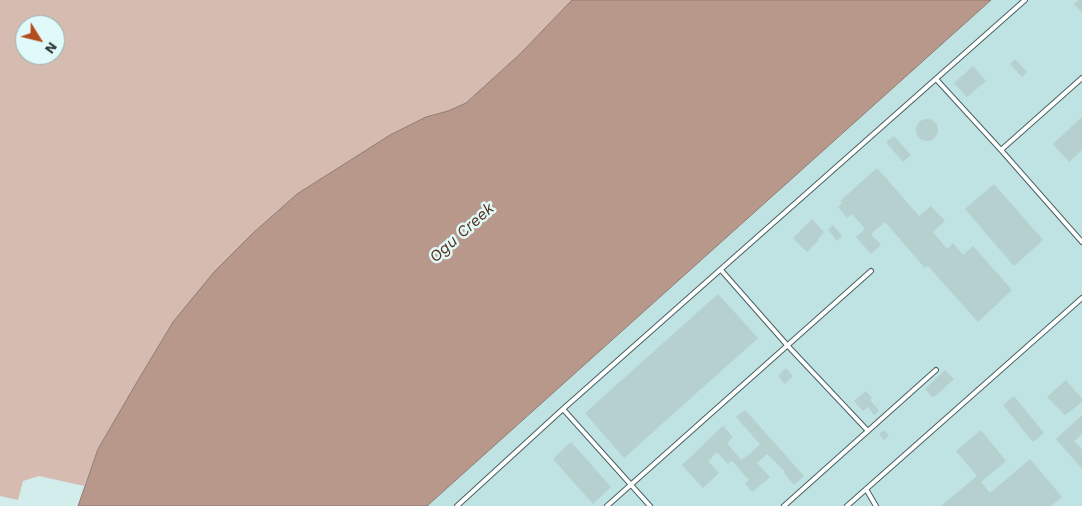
<!DOCTYPE html>
<style>
body{margin:0}
#map{position:relative;width:1082px;height:506px;overflow:hidden;background:#d3ecec;font-family:"Work Sans",sans-serif}
canvas{display:block}
.north{position:absolute;left:15px;top:15px;width:50px;height:50px;box-sizing:border-box;background:#e0fafa;border:1px solid #9aaeae;border-radius:50%;rotate:126deg;font-size:14px;font-weight:700;line-height:20px;text-align:center;color:#313b3b}
.north::after{content:'';display:block;margin:auto;width:18px;height:22px;background:#b34e1f;clip-path:polygon(50% 0,100% 100%,50% 72%,0 100%)}
</style>
<div id="map">
<canvas width="1082" height="506"></canvas>
<div class="north">N</div>
</div>
<script>
const context = document.querySelector('canvas').getContext('2d');
context.lineJoin = 'round';
function fillPath(path, color) { context.fillStyle = color; context.fill(path, 'evenodd'); }
const shape = rows => new Path2D(rows.map(r => 'M' + r).join(''));
function stroke(path, color, width, dash) { context.strokeStyle = color; context.lineWidth = width; context.lineCap = dash ? 'butt' : 'round'; context.setLineDash(dash || []); context.stroke(path); }
function label(font, color, halo, rows, align = 'center') {
  context.font = font + ' "Work Sans",sans-serif'; context.lineWidth = 5; context.setLineDash([]); context.textBaseline = 'middle'; context.strokeStyle = halo; context.fillStyle = color; for (const [text, x, y, turn = 0] of rows) {
    context.save(); context.translate(x, y); context.rotate((+turn || 0) * Math.PI / 180); context.textAlign = isNaN(turn) ? turn : align; if (halo) context.strokeText(text, 0, 0); context.fillText(text, 0, 0); context.restore();
  }
}
const built = shape([
 [991,0,1082,0,1082,506,427,506]
]);
const green = shape([
 [0,0,572,0,520,54,466,103,448,111,426,117,390,135,297,194,253,233,173,322,98,449,84,486,39,476,23,481,18,500,0,496],
 [25,25,55,25,55,55,25,55]
]);
const water = shape([
 [572,0,991,0,427,506,78,506,98,449,137,382,173,322,214,272,253,233,297,194,390,135,426,117,448,111,466,103,520,54,572,0]
]);
const building = shape([
 [1079,0,1082,0,1082,13,1074,4],
 [1015,59,1027,72,1022,77,1010,64],
 [973,66,986,81,967,97,954,83],
 [1082,117,1082,150,1069,162,1053,144],
 '916 130a11 11 0 1 1 22 0a11 11 0 1 1-22 0Z',
 [894,136,911,155,903,162,886,142],
 [877,168,919,216,931,206,945,221,933,232,947,249,953,243,963,255,973,246,1012,290,978,322,928,266,925,268,885,222,871,234,881,245,871,254,856,237,865,229,852,214,847,218,838,207,842,203,840,201],
 [994,184,1043,240,1014,266,965,209],
 [812,219,824,232,818,239,819,240,807,252,793,238],
 [833,225,842,236,837,241,828,230],
 [718,294,758,338,624,458,585,413],
 [786,368,793,376,785,384,778,376],
 [945,370,954,379,934,397,932,397,925,389],
 [1066,380,1082,399,1082,402,1065,415,1047,397],
 [866,391,872,398,870,400,879,411,874,415,868,407,863,411,854,401],
 [1014,396,1044,433,1033,442,1003,405],
 [745,410,804,476,794,485,784,473,785,472,767,454,757,463,770,477,752,492,745,483,749,480,732,461,728,464,717,452,708,461,719,473,703,488,682,465,723,426,733,437,727,443,741,460,751,453,760,444,736,417],
 [1082,415,1082,434,1074,441,1082,449,1082,469,1056,439],
 [884,430,889,436,884,440,879,434],
 [981,430,1006,461,981,482,990,493,1030,459,1062,497,1051,506,941,506,977,476,956,451],
 [571,442,611,487,593,504,553,459]
]);
const service = shape([
 [936,79,1001,150,1082,242],
 [1001,150,1082,78],
 [721,270,787,345,868,431],
 [563,409,650,506],
 [866,489,876,506],
 [457,506,563,409,1025,0],
 [607,506,871,271],
 [784,506,936,370],
 [847,506,1082,298]
]);
const waterNames = [
 ["Ogu Creek",462,233,-42]
];
fillPath(built, '#bfe2e2');
fillPath(green, '#d6bbb1');
fillPath(water, '#b7988b');
stroke(water, '#8f7c73', 1);
fillPath(building, '#b6cfcf');
stroke(service, '#4b6162', 6);
stroke(service, '#fff', 4);
label('italic 16px', '#5d301d', '#e0fafa', waterNames);
</script>
